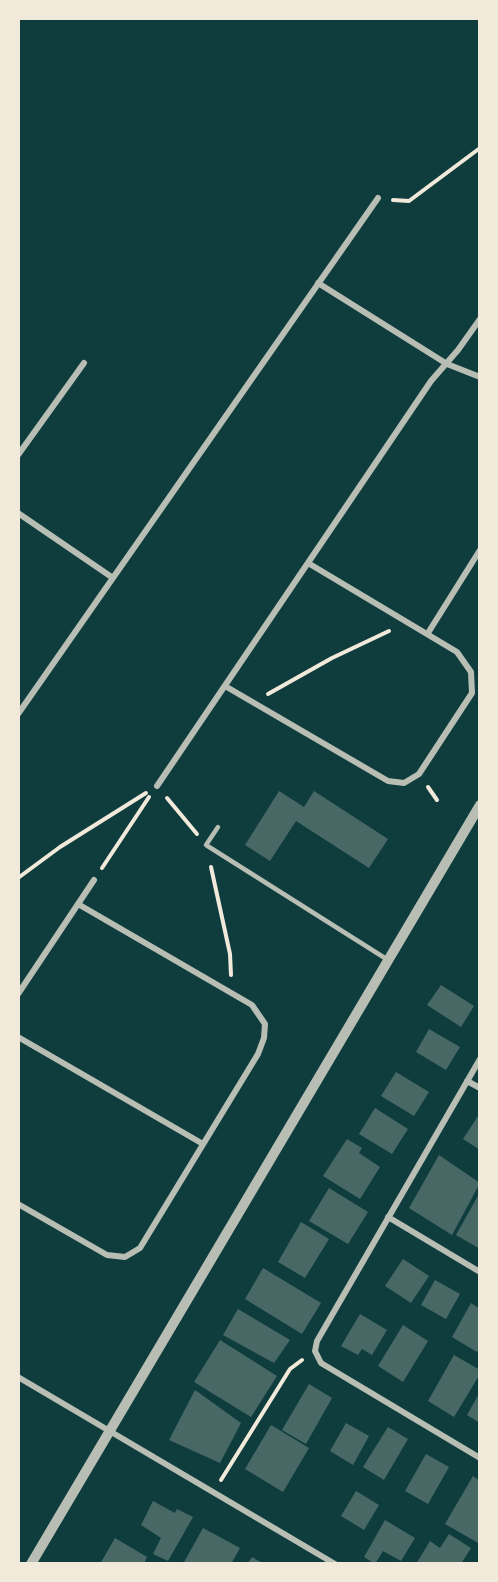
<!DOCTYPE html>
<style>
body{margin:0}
#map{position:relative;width:498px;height:1582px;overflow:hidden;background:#0f3d3e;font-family:Roboto,sans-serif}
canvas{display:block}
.frame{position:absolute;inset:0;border:20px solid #f1e9da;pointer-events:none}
</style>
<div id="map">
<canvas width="498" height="1582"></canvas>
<div class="frame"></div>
</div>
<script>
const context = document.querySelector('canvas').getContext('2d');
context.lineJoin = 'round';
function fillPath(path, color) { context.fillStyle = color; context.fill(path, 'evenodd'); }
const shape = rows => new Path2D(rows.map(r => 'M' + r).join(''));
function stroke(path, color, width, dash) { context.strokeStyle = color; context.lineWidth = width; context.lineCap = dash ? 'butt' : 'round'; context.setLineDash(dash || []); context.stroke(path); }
const building = shape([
 [279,791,304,807,314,791,388,839,369,868,296,821,270,861,245,845],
 [441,985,474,1006,461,1027,427,1005],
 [429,1029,460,1047,446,1070,416,1052],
 [396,1072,429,1092,414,1116,381,1096],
 [375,1108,408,1129,392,1154,359,1134],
 [480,1113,480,1150,463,1139],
 [347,1139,362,1148,359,1153,380,1167,360,1199,323,1176],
 [439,1155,480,1183,452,1235,409,1208],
 [329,1188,368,1212,348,1244,309,1221],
 [480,1192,480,1249,456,1235],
 [301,1222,329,1239,305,1278,278,1262],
 [403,1259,429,1276,411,1303,385,1286],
 [263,1268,321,1303,302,1334,245,1299],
 [435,1280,460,1294,446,1319,421,1305],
 [471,1303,480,1309,480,1347,477,1352,452,1337],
 [238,1309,290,1340,274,1363,223,1335],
 [360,1314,387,1330,372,1355,362,1349,358,1355,341,1346],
 [403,1325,428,1341,403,1382,378,1366],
 [220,1340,277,1376,251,1417,194,1382],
 [454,1355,480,1370,480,1374,454,1417,428,1401],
 [309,1384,332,1398,306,1444,282,1430],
 [195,1390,241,1423,220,1463,169,1440],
 [480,1392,480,1423,467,1415],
 [346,1423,369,1436,353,1465,330,1451],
 [271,1425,309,1448,283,1492,245,1469],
 [388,1427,408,1439,384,1480,363,1467],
 [426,1454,449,1467,428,1504,405,1491],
 [473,1476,480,1481,480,1544,445,1524],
 [356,1491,379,1505,364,1530,341,1516],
 [153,1501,175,1513,177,1509,193,1517,168,1561,153,1554,161,1538,141,1525],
 [385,1520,415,1538,401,1561,383,1551,375,1564,364,1557],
 [203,1528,240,1548,231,1564,183,1564],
 [449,1534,471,1548,461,1564,416,1564,430,1541,440,1548],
 [115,1538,147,1557,144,1564,100,1564],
 [252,1557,264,1564,247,1564]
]);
const path = shape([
 [393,200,409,201,480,148],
 [268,694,332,658,389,631],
 [428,787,437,800],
 [167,798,197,834],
 [211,867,230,954,231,975],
 [102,868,149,797],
 [18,878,60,847,146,793],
 [221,1480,290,1369,302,1360]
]);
const service = shape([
 [218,827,206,845,388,960]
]);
const minor = shape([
 [318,283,447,364,480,377],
 [18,455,84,363],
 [18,513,113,578],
 [428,633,480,550],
 [225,686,388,781,404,783,419,774,472,693,471,672,457,652,308,563],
 [18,714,378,198],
 [157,786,431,381,458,350,480,319],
 [18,994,94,880],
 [18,1037,203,1144],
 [480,1059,317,1341,315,1351,321,1363,480,1458],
 [467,1081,480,1088],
 [18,1204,107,1255,125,1257,140,1248,258,1054,264,1038,265,1024,252,1005,78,904],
 [388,1217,480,1272],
 [18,1377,335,1564]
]);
const tertiary = shape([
 [31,1564,480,805]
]);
fillPath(building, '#486865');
stroke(path, '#f1e9da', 4);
stroke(service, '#b8beb3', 4.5);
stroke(minor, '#b8beb3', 6);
stroke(tertiary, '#b8beb3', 10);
</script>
